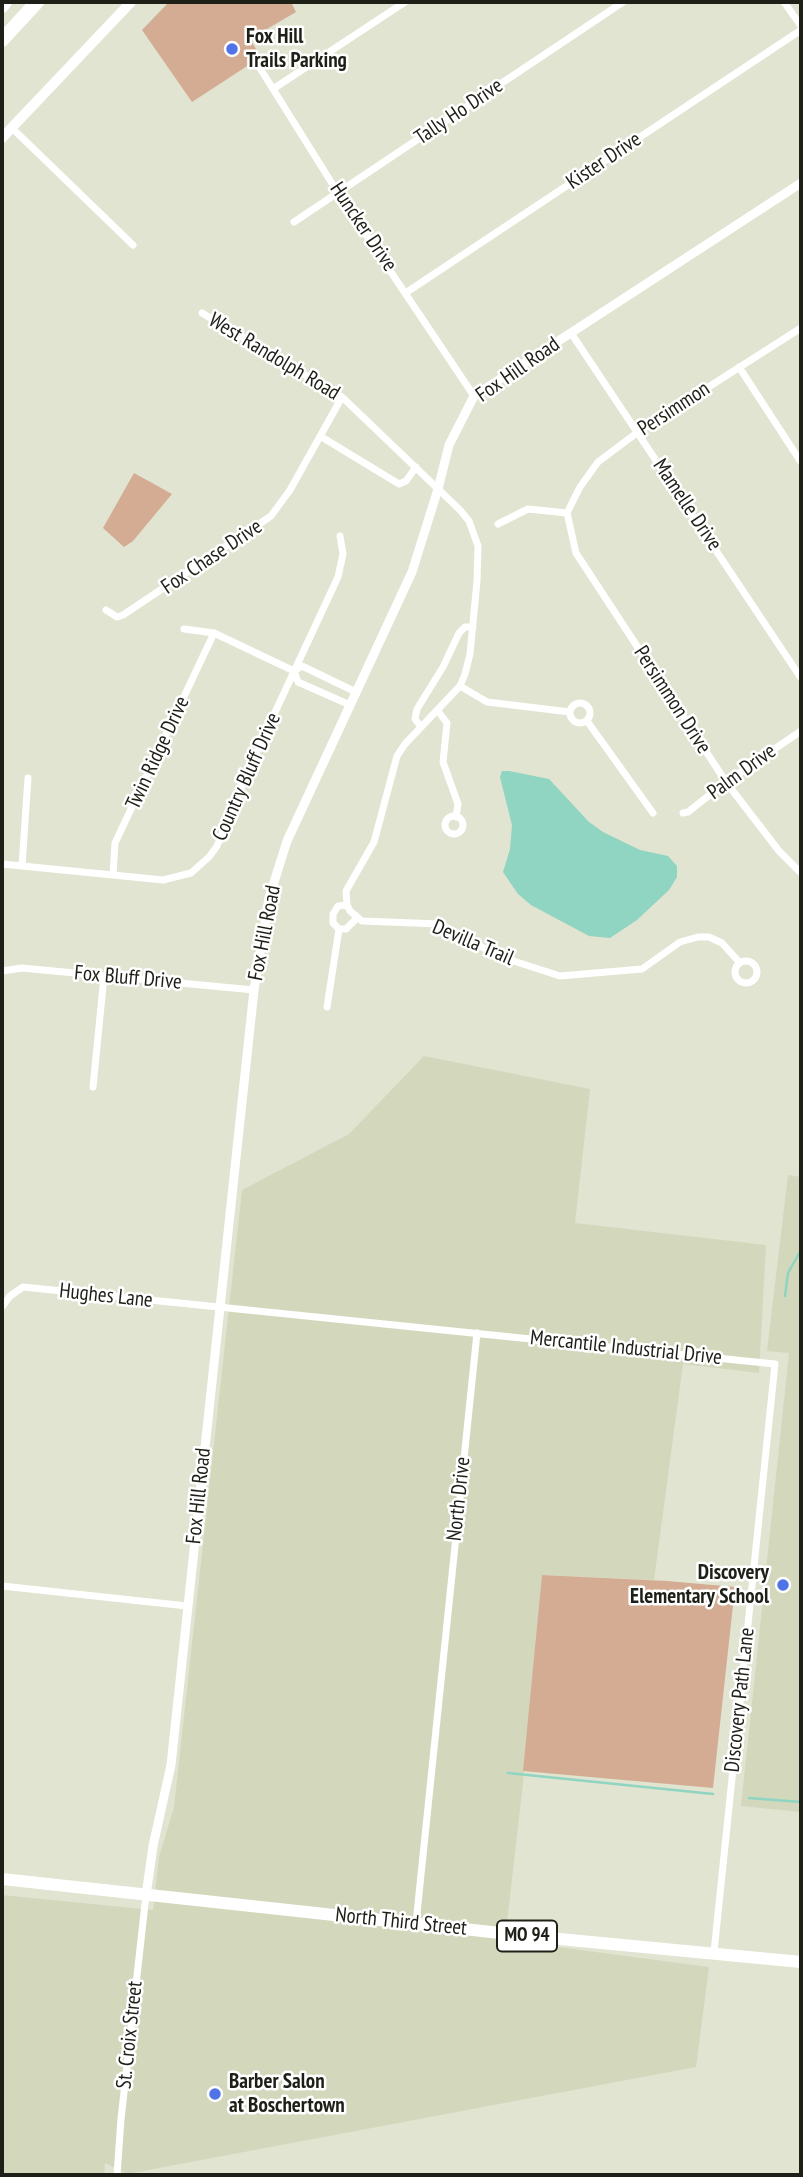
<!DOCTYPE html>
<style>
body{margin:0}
#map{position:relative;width:803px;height:2177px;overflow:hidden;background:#e0e4d0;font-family:"PT Sans Narrow",sans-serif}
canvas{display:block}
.frame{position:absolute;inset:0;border:4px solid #1e2018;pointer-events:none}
</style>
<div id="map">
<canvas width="803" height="2177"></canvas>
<div class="frame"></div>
</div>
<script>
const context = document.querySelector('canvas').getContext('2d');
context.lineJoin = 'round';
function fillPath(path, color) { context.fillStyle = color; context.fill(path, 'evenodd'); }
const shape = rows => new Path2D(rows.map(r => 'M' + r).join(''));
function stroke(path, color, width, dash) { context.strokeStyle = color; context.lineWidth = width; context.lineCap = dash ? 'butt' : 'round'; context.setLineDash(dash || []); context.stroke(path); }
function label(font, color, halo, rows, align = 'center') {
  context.font = font + ' "PT Sans Narrow",sans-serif'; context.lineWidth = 5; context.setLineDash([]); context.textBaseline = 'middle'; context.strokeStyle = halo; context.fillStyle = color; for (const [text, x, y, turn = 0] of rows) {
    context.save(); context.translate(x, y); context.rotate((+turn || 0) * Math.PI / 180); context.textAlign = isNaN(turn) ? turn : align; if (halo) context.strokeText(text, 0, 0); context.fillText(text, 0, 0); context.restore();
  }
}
const built = shape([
 [424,1056,590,1089,575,1223,766,1245,759,1373,683,1364,654,1580,542,1575,523,1783,505,1940,709,1967,696,2067,127,2174,105,2163,104,2175,2,2175,2,1895,153,1910,159,1857,174,1807,242,1190,349,1134],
 [788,1175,801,1177,801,1812,741,1806,789,1353,767,1351]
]);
const green = shape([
 [169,2,291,2,296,12,250,39,261,57,192,102,142,30],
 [134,473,172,494,133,541,124,547,103,528],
 [542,1575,667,1581,735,1587,713,1788,523,1771]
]);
const water = shape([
 [502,771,509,771,549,779,589,822,603,832,640,850,668,856,677,866,677,877,669,890,637,920,610,938,589,936,531,905,518,894,503,872,510,849,512,825,500,777]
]);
const stream = shape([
 [785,1296,788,1273,801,1250],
 [508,1773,713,1794],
 [749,1798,801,1802]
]);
const minor = shape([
 [784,2,801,26],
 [253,57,338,193,474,396],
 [273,89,405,2],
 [12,128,133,245],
 [294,222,623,2],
 [407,292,801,30],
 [202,313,342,397,460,510,469,521,478,546,477,581,470,654,465,674,460,686,405,744,397,756,374,842,346,891,347,905,350,911,362,921,440,924,498,956,560,976,642,969,680,942,698,937,709,937,722,943,740,963],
 [571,333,801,678],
 [739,367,801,462],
 [320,436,399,484,406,481,416,467],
 [567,513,576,553,726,782,779,851,801,873],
 [567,513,580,487,598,462,638,432,801,328],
 [498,524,528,509,567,513],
 [106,610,117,617,123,615,271,516,290,490,342,397],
 [184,629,214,633,294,671],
 [460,686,487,702,570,712],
 '570 713a10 10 0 1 1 20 0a10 10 0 1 1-20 0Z',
 [350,705,298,682,294,671,302,666,356,692],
 [438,711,447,723,443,762,458,804,456,817],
 [587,721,653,813],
 [421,727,415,719,417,709,443,667,459,633,465,627,473,627],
 [683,813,688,812,726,782,801,731],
 '445 825a9 9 0 1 1 18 0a9 9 0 1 1-18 0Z',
 [2,864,163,880,191,873,209,857,217,846,257,751,338,577,343,554,340,536],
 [22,866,28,778],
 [113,875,115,843,214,633],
 [347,905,338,906,333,914,333,923,339,929,346,929,357,918],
 '735 972a11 11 0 1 1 22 0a11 11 0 1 1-22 0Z',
 [2,971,22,968,254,990],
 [327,1007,339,929],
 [93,1087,104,976],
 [2,1307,10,1296,23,1287,775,1364,714,1952],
 [2,1586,187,1606],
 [416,1923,477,1333],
 [117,2175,121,2119,146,1895]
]);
const tertiary = shape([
 [146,1895,153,1846,171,1765,254,990,269,898,287,841,412,572,438,489,449,445,474,396,801,183]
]);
const secondary = shape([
 [2,138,131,2]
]);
const primary = shape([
 [2,1879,528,1936,801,1962]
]);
const motorway = shape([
 [2,6,5,2],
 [2,40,37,2]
]);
const markers = [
 [232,49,7,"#5173e8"],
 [783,1585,7,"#5173e8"],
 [215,2094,7,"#5173e8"]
];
const shields = [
 [527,1936,60]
];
const shieldNames = [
 ["MO 94",527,1936]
];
const poiNames = [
 ["Fox Hill",246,37],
 ["Trails Parking",246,61],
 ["Discovery",769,1573,"right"],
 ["Elementary School",769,1597,"right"],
 ["Barber Salon",229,2082],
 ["at Boschertown",229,2106]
];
const streetNames = [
 ["Tally Ho Drive",459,112,-34],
 ["Kister Drive",604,161,-34],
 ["Huncker Drive",363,227,56],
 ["West Randolph Road",274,357,31],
 ["Fox Hill Road",518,370,-35],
 ["Persimmon",674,409,-33],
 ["Mamelle Drive",687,505,56],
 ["Fox Chase Drive",212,557,-34],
 ["Persimmon Drive",672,700,57],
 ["Twin Ridge Drive",158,753,-65],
 ["Palm Drive",742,772,-36],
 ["Country Bluff Drive",247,777,-66],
 ["Fox Hill Road",265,933,-79],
 ["Devilla Trail",473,943,23],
 ["Fox Bluff Drive",128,978,5],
 ["Hughes Lane",106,1296,6],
 ["Mercantile Industrial Drive",626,1348,6],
 ["Fox Hill Road",199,1496,-84],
 ["North Drive",459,1499,-84],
 ["Discovery Path Lane",740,1700,-84],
 ["North Third Street",401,1922,6],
 ["St. Croix Street",130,2035,-84]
];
fillPath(built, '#d3d8bd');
fillPath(green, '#d4ac93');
fillPath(water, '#90d4c2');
stroke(stream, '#90d4c2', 2.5);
stroke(minor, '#fff', 7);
stroke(tertiary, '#fff', 9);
stroke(secondary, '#fff', 10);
stroke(primary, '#fff', 12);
stroke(motorway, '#fff', 14);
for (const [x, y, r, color] of markers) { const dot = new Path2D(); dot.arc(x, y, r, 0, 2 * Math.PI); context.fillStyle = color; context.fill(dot); stroke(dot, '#fff', 2.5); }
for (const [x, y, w] of shields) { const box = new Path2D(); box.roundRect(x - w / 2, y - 15.5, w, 31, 5); context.fillStyle = '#fff'; context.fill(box); stroke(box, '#1e2018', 2); }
label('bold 19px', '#1e2018', null, shieldNames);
label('bold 21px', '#1e2018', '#fff', poiNames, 'left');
label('21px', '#1e2018', '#fff', streetNames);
</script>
